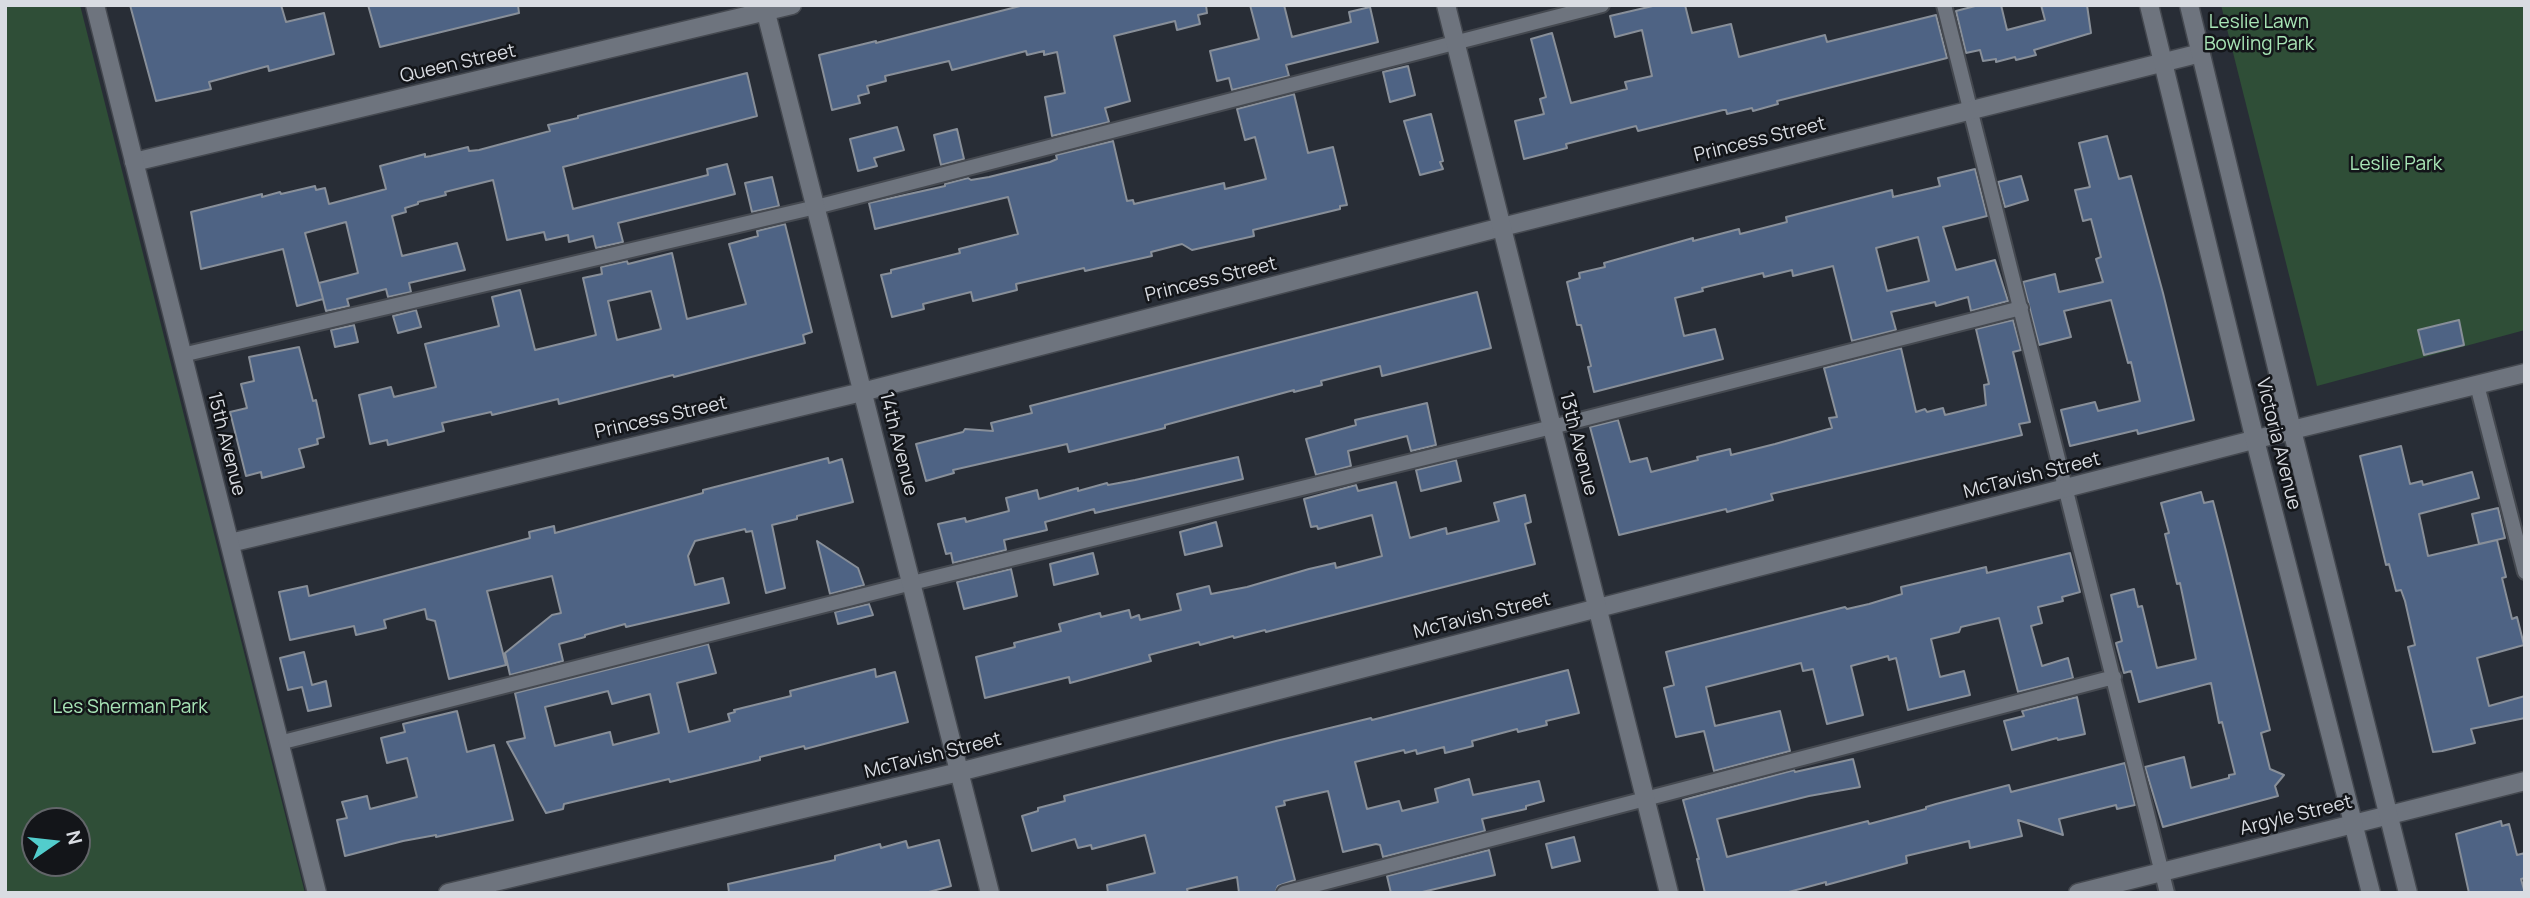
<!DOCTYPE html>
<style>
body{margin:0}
#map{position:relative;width:2530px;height:898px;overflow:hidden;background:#282d36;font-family:Manrope,sans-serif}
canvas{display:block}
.frame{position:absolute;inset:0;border:7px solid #d9dce2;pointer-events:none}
.north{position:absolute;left:21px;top:807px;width:70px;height:70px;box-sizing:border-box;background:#131519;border:2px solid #626569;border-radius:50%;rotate:76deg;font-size:19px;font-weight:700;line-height:28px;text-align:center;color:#d9dce2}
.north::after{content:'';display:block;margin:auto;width:24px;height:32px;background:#52cdcc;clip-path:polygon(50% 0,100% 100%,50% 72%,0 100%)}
</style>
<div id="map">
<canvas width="2530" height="898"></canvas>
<div class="frame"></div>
<div class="north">N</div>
</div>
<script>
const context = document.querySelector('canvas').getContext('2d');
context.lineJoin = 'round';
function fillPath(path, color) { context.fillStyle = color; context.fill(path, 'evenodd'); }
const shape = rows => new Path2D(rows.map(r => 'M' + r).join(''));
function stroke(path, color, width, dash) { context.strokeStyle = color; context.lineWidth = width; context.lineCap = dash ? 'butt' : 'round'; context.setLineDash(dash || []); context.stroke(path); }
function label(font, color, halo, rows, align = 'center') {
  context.font = font + ' Manrope,sans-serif'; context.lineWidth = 5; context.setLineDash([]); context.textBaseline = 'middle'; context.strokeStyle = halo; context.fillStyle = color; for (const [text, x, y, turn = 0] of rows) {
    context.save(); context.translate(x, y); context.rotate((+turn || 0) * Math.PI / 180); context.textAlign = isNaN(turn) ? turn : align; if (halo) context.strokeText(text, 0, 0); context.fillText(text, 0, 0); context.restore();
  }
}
const green = shape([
 [5,5,80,5,305,893,5,893],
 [77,821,77,863,35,863,35,821],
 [2221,5,2525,5,2525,330,2317,386]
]);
const building = shape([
 [130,5,281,5,286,22,324,13,334,54,269,71,268,66,209,82,211,89,156,101,130,5],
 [368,5,518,5,519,13,380,47,368,5],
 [1024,5,1206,5,1207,13,1198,15,1200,24,1177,30,1175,21,1114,36,1130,101,1105,108,1109,122,1052,136,1045,97,1065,93,1057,52,1044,55,1044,51,1027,55,1026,51,952,70,949,61,885,76,886,81,867,86,869,93,858,96,860,103,832,110,819,55,876,41,876,43,1024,5],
 [1250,5,1284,5,1292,37,1351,22,1349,12,1370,7,1378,42,1286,65,1289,76,1232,90,1229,78,1217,81,1210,51,1259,39,1250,5],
 [1657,5,1685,5,1692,33,1731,24,1739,57,1825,35,1827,42,1936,15,1947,58,1777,101,1778,104,1753,111,1752,108,1727,114,1726,110,1723,110,1638,131,1636,126,1566,144,1567,148,1524,159,1515,121,1544,114,1540,99,1546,97,1531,39,1552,33,1571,103,1627,89,1625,82,1652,76,1642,30,1615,37,1610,16,1657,5],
 [1979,5,2001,5,2007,30,2045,20,2041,5,2087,5,2091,33,2034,50,2036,55,2016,60,2015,57,1996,62,1996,59,1983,61,1980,50,1966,53,1956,11,1979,5],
 [1408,66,1415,95,1390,102,1383,72,1408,66],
 [747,73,757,116,563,167,573,209,708,175,707,169,727,164,735,194,618,223,623,242,596,248,593,236,569,242,568,235,546,240,544,232,507,240,493,180,445,192,446,195,418,202,418,204,405,208,406,212,392,216,402,256,457,243,465,270,409,283,411,292,388,297,386,289,347,299,349,306,326,311,323,299,297,306,283,249,201,269,191,212,262,194,262,197,280,192,281,194,315,186,316,190,325,188,329,204,386,189,380,166,425,154,425,157,431,156,468,147,469,151,479,150,550,131,548,125,578,118,578,116,747,73],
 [346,222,358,273,319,283,323,299,305,233,346,222],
 [1294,94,1308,153,1333,147,1347,205,1340,206,1340,209,1253,230,1254,236,1192,250,1182,244,1151,252,1152,256,1125,262,1085,271,1084,268,1016,284,1017,290,973,301,971,292,923,304,924,309,892,317,881,275,891,273,891,270,960,253,959,249,1018,234,1008,197,875,229,869,203,945,186,945,184,968,178,971,180,989,177,1050,162,1057,159,1056,155,1113,141,1127,201,1133,200,1134,204,1224,183,1225,189,1266,179,1255,137,1245,140,1237,109,1294,94],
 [1431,114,1443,161,1440,162,1443,169,1420,175,1404,121,1431,114],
 [897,127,904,150,874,158,877,166,858,171,850,139,897,127],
 [957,129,964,159,941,165,934,135,957,129],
 [2107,136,2119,179,2131,176,2163,293,2194,420,2138,434,2137,430,2070,446,2061,410,2095,402,2098,411,2140,401,2131,362,2128,363,2111,300,2064,311,2071,337,2039,345,2023,282,2055,274,2059,292,2103,282,2096,259,2101,257,2091,219,2083,221,2075,190,2090,187,2079,143,2107,136],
 [1975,169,1987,216,1943,227,1956,270,1995,260,2008,301,1971,311,1968,297,1936,306,1935,302,1891,312,1896,330,1852,341,1833,266,1793,276,1792,270,1764,277,1763,273,1702,288,1703,291,1675,298,1684,336,1715,329,1723,359,1594,392,1588,367,1591,366,1581,325,1577,325,1567,282,1580,278,1579,273,1605,267,1604,263,1693,238,1693,241,1739,229,1740,234,1787,222,1786,217,1892,190,1893,197,1940,186,1938,178,1975,169],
 [1918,237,1929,281,1887,291,1876,248,1918,237],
 [2021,176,2028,200,2005,207,1998,182,2021,176],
 [772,177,779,206,752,212,745,183,772,177],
 [785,224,812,332,803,335,805,343,674,377,673,375,559,404,558,399,492,415,491,412,442,423,444,431,388,445,387,440,370,444,359,395,391,387,394,397,436,387,425,344,499,326,492,297,520,290,535,350,564,343,596,335,583,278,602,274,601,267,627,261,628,264,672,253,687,319,746,304,729,244,758,236,757,231,785,224],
 [651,291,661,329,617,340,608,301,651,291],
 [1477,292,1491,348,1382,376,1380,366,1321,381,1322,385,1294,392,1294,390,1165,425,1165,428,1069,452,1067,444,953,470,954,473,926,481,916,444,963,432,965,429,993,431,991,423,1032,413,1030,406,1477,292],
 [416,310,421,327,398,333,393,316,416,310],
 [2013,320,2021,350,2013,352,2030,422,2019,424,2022,435,1771,494,1773,500,1727,512,1726,509,1619,535,1590,427,1618,420,1630,462,1647,458,1651,472,1698,460,1697,457,1730,449,1731,455,1775,444,1832,428,1829,418,1837,417,1824,368,1901,348,1916,412,1925,409,1927,412,1943,408,1945,415,1986,405,1984,385,1989,384,1976,329,2013,320],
 [2459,320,2464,345,2424,355,2418,330,2459,320],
 [354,325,358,342,335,347,331,330,354,325],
 [299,347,313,401,316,400,324,437,317,439,318,444,299,449,304,467,262,478,261,472,246,476,230,412,247,408,241,384,254,381,249,357,299,347],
 [1427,403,1436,445,1411,451,1407,436,1348,451,1351,466,1316,475,1306,439,1356,425,1355,420,1427,403],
 [2401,446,2410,484,2422,481,2423,485,2472,472,2479,498,2419,514,2428,556,2497,540,2506,577,2502,578,2512,619,2517,617,2524,645,2477,658,2489,706,2525,696,2525,718,2471,729,2475,743,2442,751,2433,752,2408,647,2415,645,2405,601,2401,590,2396,591,2389,564,2386,565,2360,456,2401,446],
 [1238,457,1243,479,1095,513,1094,509,1045,522,1047,530,1004,540,1006,550,953,563,951,553,946,554,938,524,965,518,966,522,1009,511,1006,498,1037,490,1039,499,1078,488,1078,491,1107,483,1108,485,1135,480,1238,457],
 [828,458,829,463,842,459,853,502,797,516,797,519,772,525,785,588,766,593,752,531,746,532,745,529,695,541,688,556,695,585,723,578,729,603,626,627,625,624,585,635,585,637,559,644,563,661,510,675,505,653,552,615,561,613,552,576,487,591,506,665,449,679,435,621,427,619,425,609,384,620,386,628,356,635,354,626,290,640,279,592,307,586,309,596,530,538,529,532,554,526,555,533,703,493,703,490,828,458],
 [1456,460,1461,481,1421,491,1416,470,1456,460],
 [1396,482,1410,538,1446,528,1447,534,1499,521,1494,503,1525,495,1531,522,1525,524,1535,564,1266,632,1265,630,1234,638,1233,636,1200,645,1199,642,1149,655,1151,661,1070,683,1069,677,985,698,976,657,1015,647,1014,643,1061,631,1059,624,1100,613,1101,617,1129,610,1131,618,1139,615,1140,620,1181,610,1177,594,1209,586,1211,594,1247,587,1309,569,1335,563,1336,568,1382,556,1372,515,1318,529,1317,526,1311,527,1304,499,1356,485,1358,491,1396,482],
 [2201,492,2204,503,2213,501,2226,551,2270,730,2261,733,2270,769,2284,775,2275,786,2278,796,2163,827,2145,767,2184,757,2191,788,2229,778,2229,775,2235,774,2222,722,2219,723,2211,683,2139,702,2131,671,2124,673,2116,643,2122,641,2111,595,2134,589,2138,607,2142,606,2157,668,2196,659,2180,583,2177,584,2165,534,2169,533,2161,503,2201,492],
 [2498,508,2505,538,2479,544,2472,514,2498,508],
 [1216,522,1222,546,1185,555,1180,532,1216,522],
 [817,541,858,568,864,585,830,594,817,541],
 [1093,553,1098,574,1054,585,1050,564,1093,553],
 [2070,553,2080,592,2062,597,2063,601,2038,607,2042,623,2031,626,2042,666,2068,658,2073,678,2018,692,1999,618,1961,627,1959,632,1931,639,1940,677,1964,671,1970,695,1908,710,1896,658,1889,660,1888,656,1851,666,1863,715,1827,724,1813,669,1803,671,1801,663,1706,687,1715,726,1780,711,1790,751,1714,771,1704,731,1676,737,1664,688,1674,685,1666,652,1845,607,1847,609,1869,604,1902,594,1901,587,1986,567,1987,573,2070,553],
 [1011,569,1017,596,964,609,957,582,1011,569],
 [869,604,873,615,838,624,835,612,869,604],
 [708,644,716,673,677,683,689,732,730,721,728,714,735,712,734,710,791,696,790,691,875,669,876,677,895,672,908,722,805,749,804,746,760,757,760,760,670,782,669,779,564,804,563,809,546,813,507,742,525,738,515,693,708,644],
 [608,691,612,704,650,694,659,733,613,745,610,732,555,746,545,707,608,691],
 [304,652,312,685,326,681,331,706,308,711,302,687,288,690,280,658,304,652],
 [1568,670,1579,713,1546,721,1547,725,1518,732,1517,729,1472,741,1473,746,1445,753,1444,747,1417,754,1416,750,1405,753,1404,750,1355,762,1367,809,1399,801,1402,811,1438,802,1435,789,1469,779,1473,795,1539,781,1544,801,1526,806,1526,809,1482,819,1485,831,1383,857,1380,845,1376,844,1343,852,1328,791,1284,801,1285,805,1276,807,1295,880,1278,886,1275,893,1239,893,1237,877,1187,889,1188,893,1108,893,1107,885,1155,873,1145,835,1092,849,1091,845,1078,848,1075,839,1032,851,1022,816,1038,811,1038,808,1065,801,1064,796,1276,741,1371,718,1372,720,1568,670],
 [2077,697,2085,734,2058,740,2057,738,2012,750,2004,721,2024,716,2022,711,2077,697],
 [457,711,467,752,494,745,513,820,436,837,436,835,403,841,345,856,337,820,347,818,342,802,367,796,370,809,417,797,407,758,387,763,381,738,405,732,403,724,457,711],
 [1853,759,1860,787,1809,796,1717,819,1727,857,1868,821,1869,824,1926,809,1926,807,1936,804,2009,785,2011,792,2125,763,2135,805,2117,809,2116,805,2059,819,2063,835,2018,820,2022,836,1970,848,1969,841,1906,856,1907,863,1826,885,1826,882,1785,893,1705,893,1697,859,1699,859,1683,800,1794,770,1795,772,1853,759],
 [2501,821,2502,826,2509,824,2517,855,2525,853,2525,878,2521,879,2525,893,2469,893,2456,834,2501,821],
 [1574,837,1580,861,1552,868,1546,844,1574,837],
 [939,840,951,886,925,893,729,893,728,884,835,860,835,856,880,844,881,848,906,841,908,848,939,840],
 [1489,850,1495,875,1418,893,1391,893,1387,876,1489,850]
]);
const service = shape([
 [1944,5,2167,893],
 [182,355,816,207,1602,5],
 [2477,385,2525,572],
 [279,743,912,583,1552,427,2021,308],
 [1284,893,2114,677]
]);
const minor = shape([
 [764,5,990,893],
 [134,162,792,5],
 [230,543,862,392,1502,227,2201,53],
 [448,893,959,772,2292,430,2525,373],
 [2078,893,2525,781]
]);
const tertiary = shape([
 [95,5,317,893],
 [1446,5,1669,893],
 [2149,5,2255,440,2371,893],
 [2189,5,2292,430,2408,893]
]);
const parkNames = [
 ["Leslie Lawn",2259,23],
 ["Bowling Park",2259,45],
 ["Leslie Park",2396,165],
 ["Les Sherman Park",130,708]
];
const streetNames = [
 ["Queen Street",458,64,-13],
 ["Princess Street",1760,140,-14],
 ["Princess Street",1211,280,-14],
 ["Princess Street",661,418,-13],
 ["15th Avenue",226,444,76],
 ["14th Avenue",898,444,76],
 ["13th Avenue",1578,444,76],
 ["Victoria Avenue",2278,444,76],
 ["McTavish Street",2032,476,-14],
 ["McTavish Street",1482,616,-14],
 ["McTavish Street",933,756,-14],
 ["Argyle Street",2296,816,-14]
];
fillPath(green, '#2f4e37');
fillPath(building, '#4e6384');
stroke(building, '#888f99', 2);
stroke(service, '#454950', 18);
stroke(minor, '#454950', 21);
stroke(tertiary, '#454950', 21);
stroke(service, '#6e747e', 14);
stroke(minor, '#6e747e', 18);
stroke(tertiary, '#6e747e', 18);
label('19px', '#a8e5b6', '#131519', parkNames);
label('19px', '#d9dce2', '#131519', streetNames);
</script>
